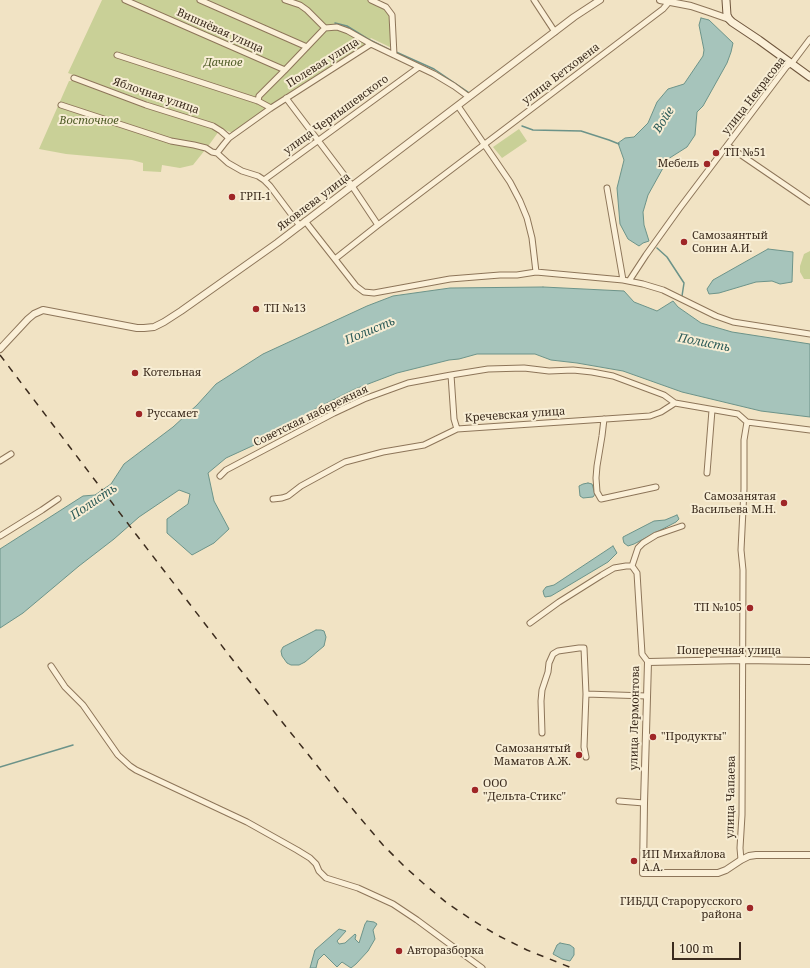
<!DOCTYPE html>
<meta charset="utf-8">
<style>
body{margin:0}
#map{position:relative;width:810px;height:968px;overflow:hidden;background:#f1e3c4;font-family:"Noto Serif",serif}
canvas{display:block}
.scale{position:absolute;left:672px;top:942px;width:69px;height:18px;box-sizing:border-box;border:2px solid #3c2c1e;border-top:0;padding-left:5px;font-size:12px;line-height:14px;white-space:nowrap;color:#3c2c1e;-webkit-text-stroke:3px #f7edd4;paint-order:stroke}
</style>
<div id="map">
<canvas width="810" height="968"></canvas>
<div class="scale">100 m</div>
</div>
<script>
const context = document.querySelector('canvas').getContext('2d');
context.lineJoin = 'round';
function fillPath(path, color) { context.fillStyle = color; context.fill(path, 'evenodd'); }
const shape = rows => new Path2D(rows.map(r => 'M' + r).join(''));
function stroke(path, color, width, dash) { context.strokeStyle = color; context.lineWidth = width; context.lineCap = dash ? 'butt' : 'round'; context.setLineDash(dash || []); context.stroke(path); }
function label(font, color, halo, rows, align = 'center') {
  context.font = font + ' "Noto Serif",serif'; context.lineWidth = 4; context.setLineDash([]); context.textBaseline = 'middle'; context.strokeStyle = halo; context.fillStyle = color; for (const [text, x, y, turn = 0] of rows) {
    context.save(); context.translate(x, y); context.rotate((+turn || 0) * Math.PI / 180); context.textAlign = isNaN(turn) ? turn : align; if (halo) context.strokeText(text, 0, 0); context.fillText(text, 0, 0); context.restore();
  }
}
const green = shape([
 [102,0,378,0,388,5,395,15,396,50,371,38,365,44,288,93,233,133,68,73],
 [69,81,75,81,219,131,209,145,193,165,180,168,162,165,161,172,143,171,143,163,132,160,66,154,39,149],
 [519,129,527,141,502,158,493,147],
 [810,251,810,279,804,279,800,272,800,266,804,254]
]);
const water = shape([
 [701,18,709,20,733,43,731,52,727,63,703,106,697,112,695,135,687,147,668,159,648,195,643,212,644,225,649,241,643,243,639,246,628,239,620,224,617,188,624,160,618,143,625,138,634,137,648,123,657,102,668,89,684,84,703,56,704,50,699,25,701,18],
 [768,249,793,252,792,282,780,284,772,281,756,282,719,293,709,294,707,289,713,280,768,249],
 [543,287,624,291,634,302,657,311,673,301,678,307,701,323,732,332,810,344,810,417,761,411,682,392,623,371,577,363,551,360,535,354,477,354,459,359,449,360,397,373,355,389,315,409,280,429,263,441,226,458,208,473,214,501,229,529,214,543,192,555,167,533,167,519,188,504,190,494,179,490,139,517,114,539,79,566,23,613,0,628,0,549,83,496,95,495,111,484,124,464,173,427,197,405,216,384,263,354,367,306,393,296,450,288,543,287],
 [588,483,592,484,595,494,593,497,583,498,580,496,579,486,583,484,588,483],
 [677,515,679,519,676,522,634,544,628,546,624,543,623,539,623,537,654,521,665,520,677,515],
 [613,546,617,553,608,562,551,596,545,597,544,595,543,591,546,587,554,585,613,546],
 [316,630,321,630,324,631,326,637,324,646,305,662,299,665,291,665,287,663,282,656,281,651,283,647,316,630],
 [367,921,374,922,377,924,373,930,375,939,368,951,356,964,351,968,342,962,337,967,324,954,318,960,316,968,310,968,315,950,339,929,346,931,337,941,339,944,345,943,355,934,356,935,355,939,359,943,365,924,367,921],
 [560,943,570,945,574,948,574,955,570,961,562,959,553,954,557,945,560,943]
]);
const stream = shape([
 [335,23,347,26,368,39,392,51],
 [396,52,434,69,468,92],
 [522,126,533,130,581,131,609,140,619,144],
 [657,248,667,257,684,283,682,296],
 [0,767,73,745]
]);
const minor = shape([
 [125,0,285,70],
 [200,0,307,47],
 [285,0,300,5,307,10,325,28],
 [371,0,386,7,392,15,394,55],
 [534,0,555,32],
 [117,55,258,101,271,108],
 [74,78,146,105,213,126,221,131,229,138],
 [286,98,348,180,378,225],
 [258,101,259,96,285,70,325,28,337,27,348,31,371,44],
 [61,105,171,141,194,145,206,148,212,152,217,153,228,163,242,171,258,176,264,180,270,186,300,226],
 [458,106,510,182,520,201,527,218,532,238,536,272],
 [728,146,810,202],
 [217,153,224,144,229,138,271,108,371,44,434,74,454,86,469,97],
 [264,180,419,67],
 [607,188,623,280],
 [305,221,356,286,364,292,374,293,450,279,500,275,517,275,536,272,623,280,643,284,663,290,716,316,733,322,810,334],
 [335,259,378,225,663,9,669,2],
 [629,281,646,255,679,209,787,66,792,63,810,39],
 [451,375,454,419,457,429],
 [604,419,602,436,597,466,596,478,597,492,601,499,656,487],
 [0,461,11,454],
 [707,473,712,410],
 [220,476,226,470,334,413,364,399,408,383,451,375,488,369,524,368,549,371,573,370,592,372,613,376,664,395,675,403,738,414,747,422,810,430],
 [273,499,282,498,288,496,301,486,345,462,383,452,424,445,457,429,650,416,661,412,675,403],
 [0,536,42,510,58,499],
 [632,566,637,573,642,654,648,662],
 [632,566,638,548,643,543,656,535,682,526],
 [530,623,559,602,602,575,614,568,626,566,632,566],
 [51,666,65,687,83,705,118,755,130,766,136,770,247,822,297,850,310,858,316,864,319,871,326,878,358,888,393,904,417,920,482,968],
 [586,694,647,696],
 [542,733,541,701,542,690,548,672,549,663,553,654,558,651,579,648,584,648,586,694,584,747,586,757],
 [619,801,644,803],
 [741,860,740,848,742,815,743,570,741,550,744,489,744,440,747,422]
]);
const tertiary = shape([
 [660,0,691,6,709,12,729,19],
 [0,349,28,319,34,314,43,310,137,328,144,328,154,327,164,322,181,311,277,243,574,17,600,0],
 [810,661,742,660,648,662,644,803,643,873,718,873,726,870,741,860,749,856,756,855,810,855]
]);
const secondary = shape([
 [726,0,727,15,729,19,732,22,759,40,810,77]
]);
const rail = shape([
 [0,355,135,533,239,668,339,793,383,845,404,866,423,883,447,903,472,920,497,935,527,950,572,968]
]);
const markers = [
 [716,153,4,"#9f2627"],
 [707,164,4,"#9f2627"],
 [232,197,4,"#9f2627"],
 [684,242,4,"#9f2627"],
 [256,309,4,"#9f2627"],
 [135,373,4,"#9f2627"],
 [139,414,4,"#9f2627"],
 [784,503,4,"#9f2627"],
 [750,608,4,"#9f2627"],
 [653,737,4,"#9f2627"],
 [579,755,4,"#9f2627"],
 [475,790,4,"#9f2627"],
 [634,861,4,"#9f2627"],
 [750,908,4,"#9f2627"],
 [399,951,4,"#9f2627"]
];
const streetNames = [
 ["Вишнёвая улица",220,31,24],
 ["Полевая улица",323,63,-32],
 ["улица Бетховена",561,74,-37],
 ["Яблочная улица",156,96,19],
 ["улица Некрасова",754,96,-52],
 ["улица Чернышевского",336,115,-36],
 ["Яковлева улица",314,202,-37],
 ["Кречевская улица",515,415,-4],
 ["Советская набережная",311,416,-26],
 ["Поперечная улица",729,651],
 ["улица Лермонтова",635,718,-89],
 ["улица Чапаева",731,797,-89]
];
const parkNames = [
 ["Дачное",223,63],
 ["Восточное",89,121]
];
const poiNames = [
 ["ТП №51",724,153],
 ["Мебель",699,164,"right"],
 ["ГРП-1",240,197],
 ["Самозаянтый",692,236],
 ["Сонин А.И.",692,249],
 ["ТП №13",264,309],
 ["Котельная",143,373],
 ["Руссамет",147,414],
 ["Самозанятая",776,497,"right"],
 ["Васильева М.Н.",776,510,"right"],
 ["ТП №105",742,608,"right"],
 ["\"Продукты\"",661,737],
 ["Самозанятый",571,749,"right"],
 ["Маматов А.Ж.",571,762,"right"],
 ["ООО",483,784],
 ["\"Дельта-Стикс\"",483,797],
 ["ИП Михайлова",642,855],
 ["А.А.",642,868],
 ["ГИБДД Старорусского",742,902,"right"],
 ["района",742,915,"right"],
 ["Авторазборка",407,951]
];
const waterNames = [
 ["Войе",664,120,-58],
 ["Полисть",370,331,-23],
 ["Полисть",704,343,11],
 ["Полисть",94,502,-34]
];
fillPath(green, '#c9d097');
fillPath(water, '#a6c4bb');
stroke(water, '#6c9389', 1);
stroke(stream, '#6c9389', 1.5);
stroke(minor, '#8d7559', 7);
stroke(tertiary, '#8d7559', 8);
stroke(secondary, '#6e553c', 9);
stroke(minor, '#fbf0d8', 5);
stroke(tertiary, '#fbf0d8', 6);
stroke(secondary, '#fbf0d8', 7);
stroke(rail, '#3c2c1e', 1.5, [7, 7]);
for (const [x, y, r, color] of markers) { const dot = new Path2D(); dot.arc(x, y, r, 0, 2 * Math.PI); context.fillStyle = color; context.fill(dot); stroke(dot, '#f7edd4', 1.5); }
label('11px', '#3c2c1e', '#f7edd4', streetNames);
label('italic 11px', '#4c5924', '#f7edd4', parkNames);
label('11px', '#3c2c1e', '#f7edd4', poiNames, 'left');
label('italic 12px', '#2d5c59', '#f7edd4', waterNames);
</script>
